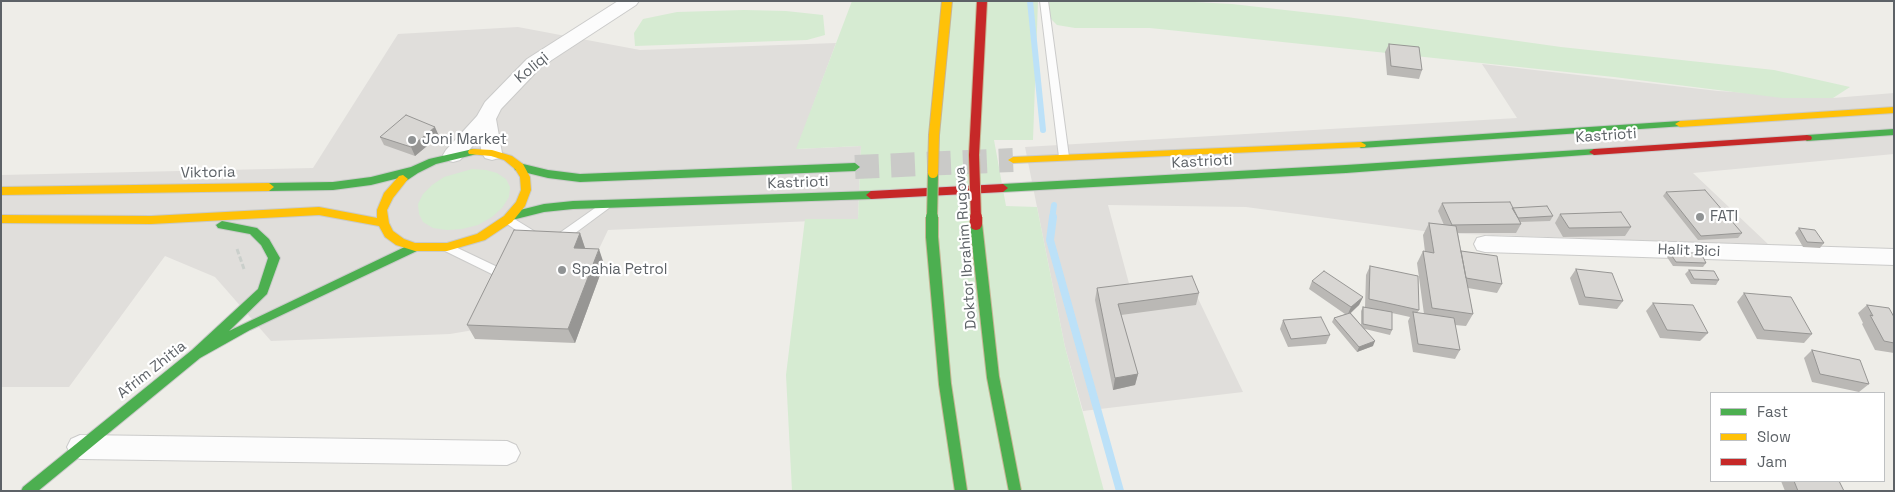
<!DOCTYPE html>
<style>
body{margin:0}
#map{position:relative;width:1895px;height:492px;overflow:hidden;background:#eeede8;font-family:"Space Grotesk",sans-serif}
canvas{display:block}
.frame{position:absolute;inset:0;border:2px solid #5d6267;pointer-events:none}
.legend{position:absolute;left:1710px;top:392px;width:175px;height:90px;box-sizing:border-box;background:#fff;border:1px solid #bec0c2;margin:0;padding:6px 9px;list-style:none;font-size:15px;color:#5d6267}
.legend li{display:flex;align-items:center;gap:10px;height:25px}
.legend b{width:25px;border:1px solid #bec0c2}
</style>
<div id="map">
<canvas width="1895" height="492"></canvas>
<div class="frame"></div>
<ul class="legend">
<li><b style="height:6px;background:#4caf50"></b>Fast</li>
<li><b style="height:6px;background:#ffc107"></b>Slow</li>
<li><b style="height:6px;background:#c62828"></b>Jam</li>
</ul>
</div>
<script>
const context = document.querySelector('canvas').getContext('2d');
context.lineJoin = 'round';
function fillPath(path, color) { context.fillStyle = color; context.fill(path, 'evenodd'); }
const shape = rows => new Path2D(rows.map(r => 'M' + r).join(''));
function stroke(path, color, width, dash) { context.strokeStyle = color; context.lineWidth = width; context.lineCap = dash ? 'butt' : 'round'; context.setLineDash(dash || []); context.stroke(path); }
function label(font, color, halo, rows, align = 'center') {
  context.font = font + ' "Space Grotesk",sans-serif'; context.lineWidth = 4.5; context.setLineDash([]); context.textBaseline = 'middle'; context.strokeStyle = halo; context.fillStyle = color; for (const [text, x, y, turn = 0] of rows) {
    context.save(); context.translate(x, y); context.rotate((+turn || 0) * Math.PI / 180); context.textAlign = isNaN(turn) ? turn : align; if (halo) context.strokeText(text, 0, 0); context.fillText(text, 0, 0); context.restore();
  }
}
const industrial = shape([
 [518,27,640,50,836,43,797,149,861,146,858,219,608,230,568,314,450,334,271,341,215,277,165,256,69,387,1,387,1,175,313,168,398,34],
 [1482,64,1718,91,1833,98,1894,93,1894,154,1693,173,1769,245,1438,233,1246,207,1108,205,1131,291,1192,286,1243,392,1083,411,1065,347,1025,147,1517,118]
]);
const green = shape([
 [852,1,1038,1,1033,140,994,140,1006,206,1037,207,1065,347,1104,491,792,491,786,375,805,219,858,219,861,146,796,149],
 [1048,1,1176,1,1232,4,1347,17,1561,47,1774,70,1850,87,1833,98,1782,98,1614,77,1150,28,1075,28,1057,25,1045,13],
 [744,10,786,11,823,15,825,35,807,40,635,46,634,33,643,19,677,12],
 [472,169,486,170,497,173,506,179,510,187,509,197,502,208,492,217,478,225,462,229,447,230,433,228,423,222,419,214,418,204,423,194,432,185,444,177]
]);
const streamFar1 = shape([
 [1030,1,1043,130],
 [1052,219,1054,205]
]);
const stream = shape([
 [1053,217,1050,240,1120,491]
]);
const highwayTunnel = shape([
 [855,167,1013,160]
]);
const path = shape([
 [237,249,244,269]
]);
const lane = shape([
 [1040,1,1048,1,1069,157,1064,160,1059,157,1040,1],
 [605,201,610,205,609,208,559,245,551,245,549,242,551,239,605,201],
 [508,215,542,236,544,239,542,242,534,242,504,222,503,219,504,216,508,215],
 [447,243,508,272,510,275,508,278,504,279,500,278,443,250,441,247,447,243]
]);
const street = shape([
 [618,1,639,1,636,5,541,67,501,109,496,119,502,153,499,158,492,160,485,158,482,153,479,139,460,160,453,162,446,160,443,155,446,150,477,116,485,102,527,59,618,1],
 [1485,236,1894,249,1894,265,1485,252,1477,250,1474,244,1477,238,1485,236],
 [80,435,507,441,516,445,520,453,516,461,507,465,80,459,71,455,67,447,71,439,80,435]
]);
const fast = shape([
 [1680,121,1685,124,1684,126,1361,148,1356,145,1361,142,1680,121],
 [1894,129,1894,135,1807,141,1802,138,1807,135,1894,129],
 [473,149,477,150,478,152,477,154,436,164,418,173,403,183,399,182,399,178,371,185,333,190,269,191,264,187,269,183,333,182,371,177,411,167,429,159,473,149],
 [1594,149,1598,150,1599,152,1598,154,1346,173,1003,192,998,188,1003,184,1346,165,1594,149],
 [519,163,548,170,580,174,855,163,860,167,855,171,580,182,548,178,515,170,514,167,515,164,519,163],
 [871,191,876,195,871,199,573,209,544,212,512,220,507,216,508,213,544,204,573,201,871,191],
 [222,221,257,228,269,239,280,258,267,294,229,331,411,244,419,244,421,247,419,250,250,330,200,358,38,491,21,491,23,487,192,350,258,289,268,258,261,245,250,234,218,228,216,225,222,221]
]);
const slow = shape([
 [1894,107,1894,113,1680,127,1675,124,1680,121,1894,107],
 [1361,142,1366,145,1365,147,1013,163,1008,160,1013,157,1361,142],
 [473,149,492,150,512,156,523,164,530,177,531,190,525,206,512,222,485,240,447,251,415,251,396,245,385,237,379,226,319,215,151,224,1,223,1,215,151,216,319,207,377,218,377,210,384,193,399,176,403,175,408,179,393,198,387,210,389,223,393,231,404,239,415,243,447,243,477,234,504,216,516,202,521,190,520,177,515,169,504,160,491,156,469,154,468,152,469,150,473,149],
 [269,183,274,187,269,191,1,195,1,187,269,183]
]);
const jam = shape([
 [1807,135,1811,136,1812,138,1811,140,1594,155,1589,152,1594,149,1807,135],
 [1003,184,1008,188,1003,192,871,199,866,195,871,191,1003,184]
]);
const fastBridgeFar1 = shape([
 [932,219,933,173]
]);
const fastBridge = shape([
 [932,217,932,237,945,384,961,491],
 [976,224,993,377,1015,491]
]);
const slowBridge = shape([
 [933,173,934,135,947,1]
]);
const jamBridgeFar1 = shape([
 [976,219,974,155,982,1]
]);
const jamBridge = shape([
 [976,217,976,224]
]);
const wall = shape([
 [1389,44,1422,70,1419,79,1387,75,1385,52],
 [439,136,415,156,384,145,380,137],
 [1666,192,1742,233,1738,238,1698,240,1663,196],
 [1442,203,1512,208,1553,216,1550,221,1520,222,1521,224,1516,233,1458,233,1461,251,1502,284,1497,293,1468,288,1473,314,1466,326,1455,325,1460,350,1455,359,1413,352,1408,321,1410,317,1392,313,1392,330,1390,335,1365,329,1373,346,1357,352,1332,322,1334,318,1345,314,1309,289,1312,281,1363,297,1359,305,1351,313,1361,325,1361,311,1363,307,1365,307,1366,275,1370,266,1419,310,1417,313,1424,314,1417,263,1423,251,1425,252,1423,235,1429,223,1444,225,1438,211],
 [1560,214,1631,227,1625,236,1563,237,1555,223],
 [1799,228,1824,243,1820,248,1803,247,1795,233],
 [580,233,585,248,604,264,575,343,475,339,467,325],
 [1670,253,1706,263,1703,267,1673,266,1667,257],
 [1576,269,1623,301,1617,309,1579,305,1570,278],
 [1689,270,1719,280,1716,285,1691,284,1685,274],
 [1097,288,1199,293,1196,305,1121,315,1138,374,1135,385,1113,390,1095,300],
 [1744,293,1812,334,1804,343,1757,339,1737,302],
 [1653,303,1708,333,1700,341,1660,338,1646,311],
 [1867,305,1894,317,1894,353,1875,350,1862,324,1863,323,1858,313],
 [1283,320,1330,335,1326,344,1288,347,1280,329],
 [1812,350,1869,384,1859,392,1812,382,1804,358],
 [1781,481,1839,481,1844,491,1785,491]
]);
const shadedWall = shape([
 [435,127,439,136,415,156,411,147],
 [580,233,585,248,574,248],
 [599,249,604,264,575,343,568,329],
 [1363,297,1359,305,1347,316,1351,307],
 [1375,341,1373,346,1357,352,1359,347],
 [1138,374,1135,385,1113,390,1115,378]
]);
const building = shape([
 [1389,44,1419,47,1422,70,1391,66,1389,44],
 [406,115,435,127,411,147,380,137,406,115],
 [1705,190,1742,233,1701,236,1666,192,1705,190],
 [1510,202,1521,224,1452,225,1442,203,1510,202],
 [1547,206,1553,216,1518,218,1512,208,1547,206],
 [1621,212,1631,227,1569,228,1560,214,1621,212],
 [1429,223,1456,226,1473,314,1432,308,1423,251,1434,253,1429,223],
 [1799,228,1815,230,1824,243,1807,242,1799,228],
 [514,230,580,233,574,248,599,249,568,329,467,325,514,230],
 [1461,251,1497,256,1502,284,1466,278,1461,251],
 [1670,253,1701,253,1706,263,1676,262,1670,253],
 [1370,266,1418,276,1419,310,1369,299,1370,266],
 [1576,269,1612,273,1623,301,1585,297,1576,269],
 [1689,270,1714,271,1719,280,1694,279,1689,270],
 [1324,271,1363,297,1351,307,1312,281,1324,271],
 [1192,276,1199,293,1118,304,1138,374,1115,378,1097,288,1192,276],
 [1744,293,1791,297,1812,334,1764,330,1744,293],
 [1653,303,1693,305,1708,333,1667,330,1653,303],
 [1867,305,1889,308,1894,317,1894,343,1884,341,1870,315,1873,316,1867,305],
 [1363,307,1392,312,1392,330,1363,324,1363,307],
 [1413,312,1454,318,1460,350,1418,344,1413,312],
 [1350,313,1375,341,1359,347,1334,318,1350,313],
 [1321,317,1330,335,1291,339,1283,320,1321,317],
 [1812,350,1860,360,1869,384,1820,374,1812,350],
 [1794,481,1839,481,1844,491,1798,491,1794,481]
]);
const markers = [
 [412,140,5,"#909394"],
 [1700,217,5,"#909394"],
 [562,270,5,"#909394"]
];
const streetNames = [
 ["Koliqi",532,68,-40],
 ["Kastrioti",1606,136,-4],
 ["Kastrioti",1202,162,-3],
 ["Viktoria",208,173,-1],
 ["Kastrioti",798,183,-2],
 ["Doktor Ibrahim Rugova",966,248,-94],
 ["Halit Bici",1689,251,2],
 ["Afrim Zhitia",152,370,-38]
];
const poiNames = [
 ["Joni Market",422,140],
 ["FATI",1710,217],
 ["Spahia Petrol",572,270]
];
fillPath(industrial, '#e0dedb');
fillPath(green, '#d6ebd2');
stroke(streamFar1, '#bce1f8', 6);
stroke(stream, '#bce1f8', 8);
stroke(highwayTunnel, '#cacac8', 24, [24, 12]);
stroke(lane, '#cbcbca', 2);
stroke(street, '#cbcbca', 2);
stroke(fast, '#c9cac9', 2);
stroke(slow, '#c9cac9', 2);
stroke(jam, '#c9cac9', 2);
stroke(path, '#cacfcb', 3, [5.5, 2.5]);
fillPath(lane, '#fcfcfc');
fillPath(street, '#fcfcfc');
fillPath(fast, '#4caf50');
fillPath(slow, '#ffc107');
fillPath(jam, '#c62828');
stroke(fastBridgeFar1, '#c6b594', 12, []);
stroke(fastBridge, '#c6b594', 14, []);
stroke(slowBridge, '#c6b594', 12, []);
stroke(jamBridgeFar1, '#c6b594', 12, []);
stroke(jamBridge, '#c6b594', 14, []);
stroke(fastBridgeFar1, '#4caf50', 10);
stroke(fastBridge, '#4caf50', 12);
stroke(slowBridge, '#ffc107', 10);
stroke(jamBridgeFar1, '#c62828', 10);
stroke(jamBridge, '#c62828', 12);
fillPath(wall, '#bab8b5');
fillPath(shadedWall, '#979694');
fillPath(building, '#d8d6d3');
stroke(building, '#979694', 1);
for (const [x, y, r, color] of markers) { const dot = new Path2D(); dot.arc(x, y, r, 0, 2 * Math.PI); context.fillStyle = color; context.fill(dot); stroke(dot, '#fff', 2); }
label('15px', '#5d6267', '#fff', streetNames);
label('15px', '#5d6267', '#fff', poiNames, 'left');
</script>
